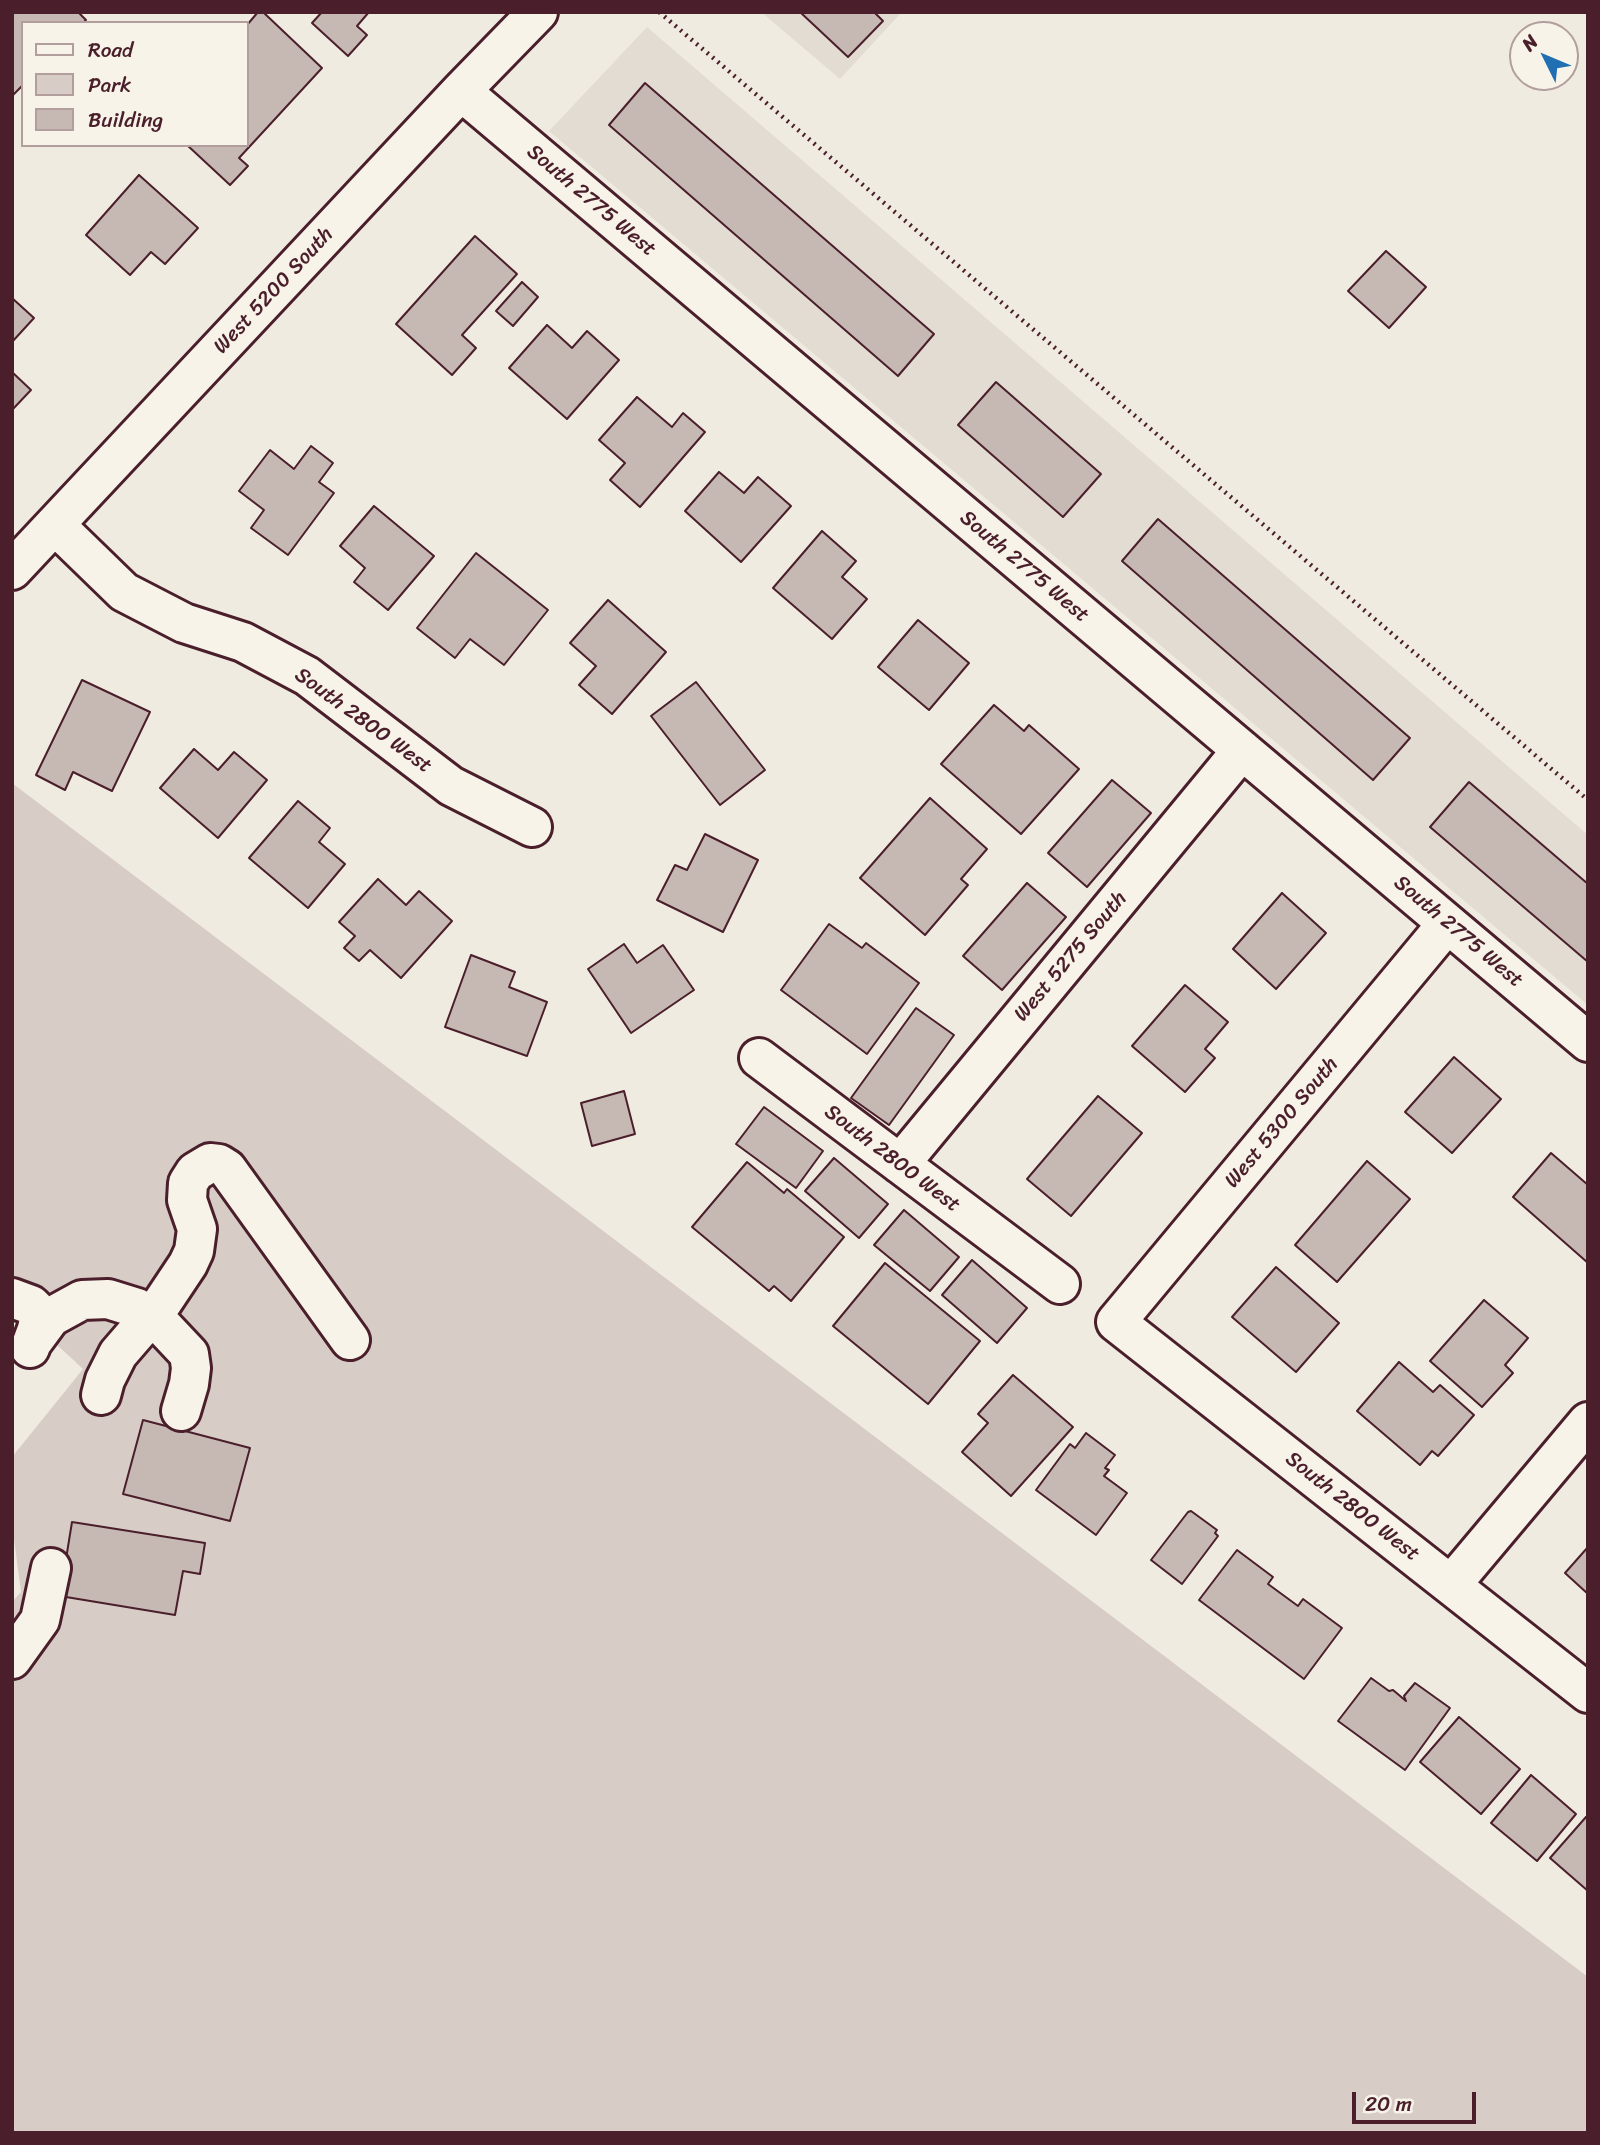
<!DOCTYPE html>
<style>
body{margin:0}
#map{position:relative;width:1600px;height:2145px;overflow:hidden;background:#f0ebe0;font-family:Sriracha,sans-serif}
canvas{display:block}
.frame{position:absolute;inset:0;border:14px solid #4a1f2b;pointer-events:none}
.legend{position:absolute;left:21px;top:21px;width:228px;height:126px;box-sizing:border-box;background:#f7f3e8;border:2px solid #b29e9c;margin:0;padding:9px 12px;list-style:none;font-size:21px;color:#4a1f2b}
.legend li{display:flex;align-items:center;gap:14px;height:35px}
.legend b{width:35px;border:2px solid #b29e9c}
.north{position:absolute;left:1509px;top:21px;width:70px;height:70px;box-sizing:border-box;background:#f7f3e8;border:2px solid #b29e9c;border-radius:50%;rotate:313deg;font-size:19px;font-weight:700;line-height:28px;text-align:center;color:#4a1f2b}
.north::after{content:'';display:block;margin:auto;width:24px;height:32px;background:#1f6fb2;clip-path:polygon(50% 0,100% 100%,50% 72%,0 100%)}
.scale{position:absolute;left:1352px;top:2092px;width:124px;height:32px;box-sizing:border-box;border:4px solid #4a1f2b;border-top:0;padding-left:9px;font-size:21px;line-height:24px;white-space:nowrap;color:#4a1f2b;-webkit-text-stroke:5px #f7f3e8;paint-order:stroke}
</style>
<div id="map">
<canvas width="1600" height="2145"></canvas>
<div class="frame"></div>
<ul class="legend">
<li><b style="height:9px;background:#f7f3e8"></b>Road</li>
<li><b style="height:19px;background:#d8cdc6"></b>Park</li>
<li><b style="height:19px;background:#c6b8b3"></b>Building</li>
</ul>
<div class="north">N</div>
<div class="scale">20 m</div>
</div>
<script>
const context = document.querySelector('canvas').getContext('2d');
context.lineJoin = 'round';
function fillPath(path, color) { context.fillStyle = color; context.fill(path, 'evenodd'); }
const shape = rows => new Path2D(rows.map(r => 'M' + r).join(''));
function stroke(path, color, width, dash) { context.strokeStyle = color; context.lineWidth = width; context.lineCap = dash ? 'butt' : 'round'; context.setLineDash(dash || []); context.stroke(path); }
function label(font, color, halo, rows, align = 'center') {
  context.font = font + ' Sriracha,sans-serif'; context.lineWidth = 6; context.setLineDash([]); context.textBaseline = 'middle'; context.strokeStyle = halo; context.fillStyle = color; for (const [text, x, y, turn = 0] of rows) {
    context.save(); context.translate(x, y); context.rotate((+turn || 0) * Math.PI / 180); context.textAlign = isNaN(turn) ? turn : align; if (halo) context.strokeText(text, 0, 0); context.fillText(text, 0, 0); context.restore();
  }
}
const built = shape([
 [761,12,902,12,840,79],
 [647,27,1588,835,1588,1005,549,131]
]);
const green = shape([
 [12,783,1588,1977,1588,2133,12,2133,12,1602,21,1592,12,1524,12,1457,83,1369,12,1303]
]);
const building = shape([
 [12,12,78,12,86,20,83,23,23,23,23,85,12,96,12,12],
 [258,12,263,12,322,68,239,158,248,166,230,185,187,145,247,145,247,25,258,12],
 [322,12,369,12,357,26,367,35,348,56,312,23,322,12],
 [800,12,874,12,883,21,848,57,800,12],
 [645,83,934,334,898,376,609,125,645,83],
 [139,175,198,228,165,264,151,252,130,275,86,235,139,175],
 [475,236,517,274,462,335,476,348,452,375,396,324,475,236],
 [1386,251,1426,287,1389,328,1348,291,1386,251],
 [522,282,538,297,513,326,496,311,522,282],
 [12,298,34,318,12,342,12,298],
 [547,325,572,348,587,331,619,360,567,419,509,368,547,325],
 [12,372,31,390,12,410,12,372],
 [996,382,1101,474,1063,517,958,425,996,382],
 [637,397,672,427,683,413,705,432,640,507,610,480,625,463,599,440,637,397],
 [311,446,333,463,319,482,334,493,288,555,251,528,264,510,239,491,270,450,294,469,311,446],
 [719,472,744,493,758,477,791,506,741,562,685,511,719,472],
 [374,506,434,556,388,610,354,582,365,568,340,546,374,506],
 [1158,519,1410,738,1373,780,1122,561,1158,519],
 [822,531,856,561,842,577,867,599,832,639,773,588,822,531],
 [476,553,548,610,504,665,470,639,455,658,417,628,476,553],
 [608,600,666,652,612,714,579,685,596,666,570,643,608,600],
 [918,620,969,663,929,710,878,667,918,620],
 [82,680,150,712,112,791,73,772,65,790,36,775,82,680],
 [696,682,765,770,720,805,651,716,696,682],
 [994,705,1024,731,1029,725,1079,769,1021,834,941,764,994,705],
 [194,749,218,770,234,752,267,780,218,838,160,788,194,749],
 [1112,780,1151,813,1087,887,1048,853,1112,780],
 [1469,782,1588,884,1588,962,1430,827,1469,782],
 [930,798,987,849,961,879,968,885,925,935,860,878,930,798],
 [298,801,330,828,319,842,345,864,308,908,249,858,298,801],
 [705,834,758,860,723,932,657,900,675,865,687,870,705,834],
 [378,879,406,905,419,891,452,921,401,978,370,950,359,961,344,948,355,936,339,922,378,879],
 [1027,883,1066,917,1002,990,963,956,1027,883],
 [1282,893,1326,933,1276,989,1233,949,1282,893],
 [829,924,862,948,866,943,919,983,867,1054,781,990,829,924],
 [624,944,637,963,663,945,694,990,631,1033,588,969,624,944],
 [471,955,515,972,509,987,547,1002,527,1056,445,1027,471,955],
 [1185,985,1228,1022,1205,1049,1215,1058,1185,1092,1132,1046,1185,985],
 [916,1008,954,1035,889,1125,851,1098,916,1008],
 [1454,1057,1501,1099,1452,1153,1405,1112,1454,1057],
 [624,1091,635,1134,592,1146,581,1103,624,1091],
 [1098,1096,1142,1133,1071,1216,1027,1179,1098,1096],
 [764,1107,823,1151,796,1188,736,1144,764,1107],
 [1551,1153,1588,1185,1588,1263,1513,1197,1551,1153],
 [834,1158,888,1204,859,1238,805,1191,834,1158],
 [1367,1161,1410,1199,1337,1282,1295,1245,1367,1161],
 [747,1162,784,1193,787,1189,844,1237,791,1301,774,1286,769,1291,692,1227,747,1162],
 [904,1210,959,1257,930,1291,874,1245,904,1210],
 [972,1260,1027,1308,997,1343,942,1295,972,1260],
 [885,1263,980,1341,928,1404,833,1326,885,1263],
 [1276,1267,1339,1323,1296,1372,1232,1317,1276,1267],
 [1484,1300,1528,1338,1505,1365,1513,1373,1482,1407,1430,1361,1484,1300],
 [1399,1362,1433,1392,1440,1385,1474,1415,1438,1456,1432,1451,1420,1465,1357,1411,1399,1362],
 [1013,1375,1073,1427,1011,1496,962,1452,988,1423,978,1414,1013,1375],
 [143,1420,250,1448,230,1521,123,1494,143,1420],
 [1086,1433,1115,1455,1105,1468,1109,1470,1104,1476,1127,1493,1096,1535,1036,1490,1070,1444,1075,1448,1086,1433],
 [1191,1511,1217,1530,1215,1533,1218,1536,1182,1584,1151,1560,1188,1512,1191,1511],
 [72,1522,205,1543,200,1574,183,1571,175,1615,60,1596,72,1522],
 [1588,1547,1588,1594,1565,1573,1588,1547],
 [1237,1550,1273,1577,1268,1584,1298,1606,1303,1599,1342,1628,1304,1679,1199,1600,1237,1550],
 [1371,1678,1389,1691,1393,1690,1406,1701,1404,1696,1415,1683,1450,1708,1405,1770,1338,1721,1371,1678],
 [1459,1717,1520,1769,1481,1814,1420,1762,1459,1717],
 [1531,1775,1576,1814,1537,1861,1491,1823,1531,1775],
 [1586,1817,1588,1819,1588,1891,1550,1858,1586,1817]
]);
const path = shape([
 [659,12,1588,800]
]);
const minor = shape([
 [461,91,1588,1042],
 [55,525,124,592,184,623,243,642,307,676,451,786,532,827],
 [12,570,461,91,538,12],
 [1447,924,1116,1322,1588,1693],
 [759,1058,1060,1284],
 [900,1164,1242,750],
 [12,1298,31,1305,36,1310,39,1319,37,1329,30,1348],
 [34,1340,51,1317,82,1300,108,1299,137,1308,157,1320,189,1354,191,1368,189,1384,181,1411],
 [101,1395,105,1380,118,1354,162,1303,188,1264,194,1251,197,1229,187,1200,188,1183,195,1172,210,1163,219,1164,227,1169,350,1340],
 [1451,1585,1588,1422],
 [12,1659,40,1620,51,1568]
]);
const streetNames = [
 ["South 2775 West",591,201,40],
 ["West 5200 South",274,291,-47],
 ["South 2775 West",1024,567,40],
 ["South 2800 West",363,721,36],
 ["South 2775 West",1458,932,40],
 ["West 5275 South",1071,957,-50],
 ["West 5300 South",1282,1123,-50],
 ["South 2800 West",892,1159,37],
 ["South 2800 West",1352,1507,38]
];
fillPath(built, '#e3dcd2');
fillPath(green, '#d8cdc6');
fillPath(building, '#c6b8b3');
stroke(building, '#4a1f2b', 2);
stroke(minor, '#4a1f2b', 44);
stroke(path, '#4a1f2b', 4.5, [2, 5]);
stroke(minor, '#f7f3e8', 38);
label('21px', '#4a1f2b', '#f7f3e8', streetNames);
</script>
